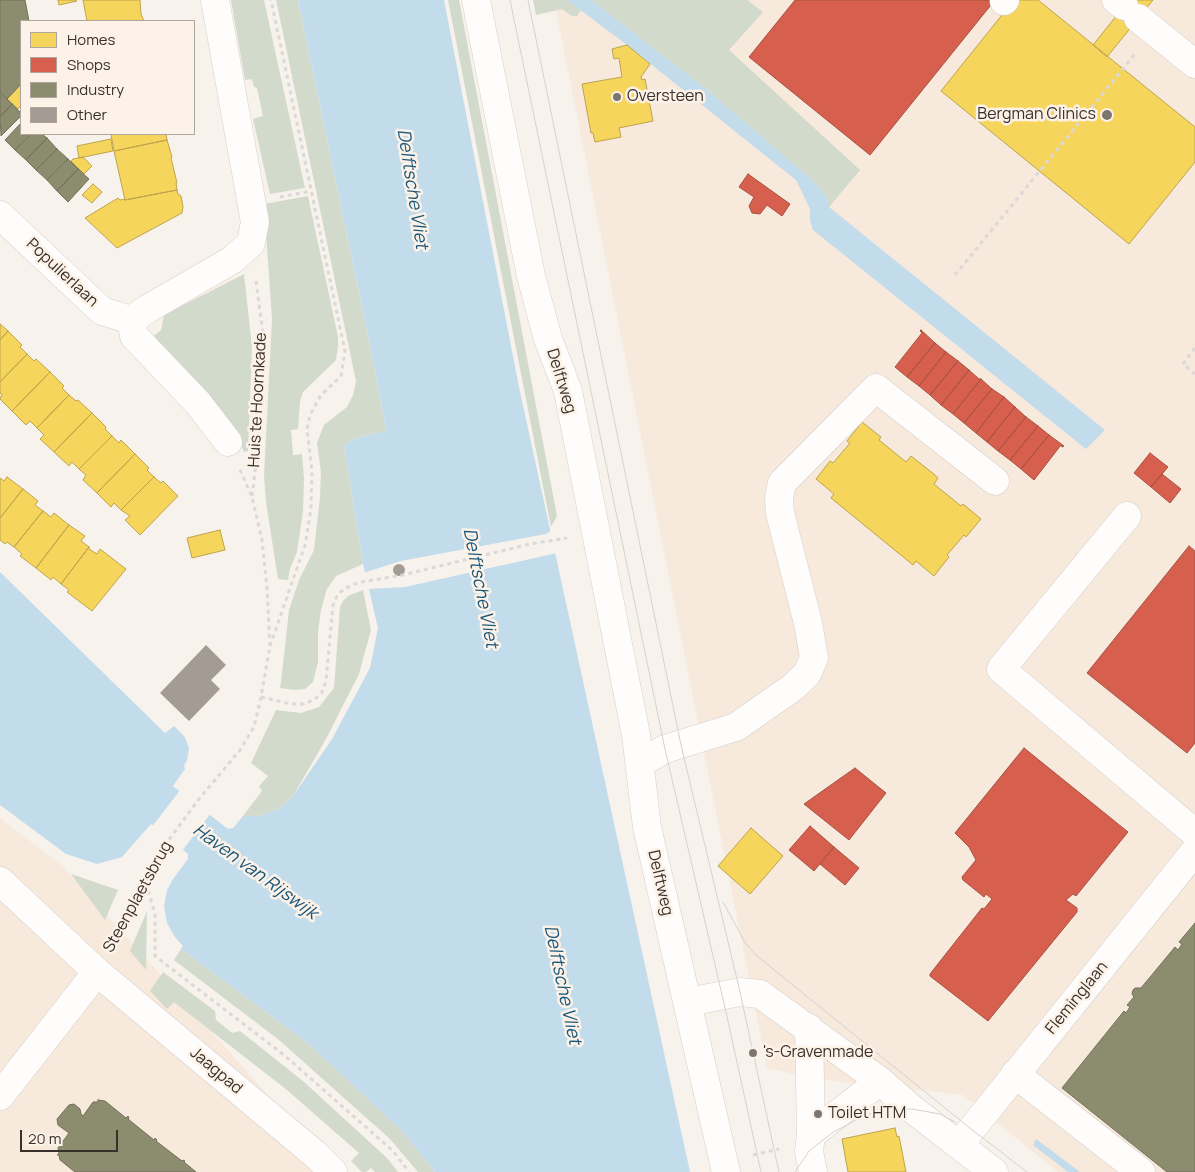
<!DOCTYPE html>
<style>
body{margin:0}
#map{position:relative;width:1195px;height:1172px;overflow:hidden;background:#f8f2ec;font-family:Manrope,sans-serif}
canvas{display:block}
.legend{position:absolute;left:20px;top:20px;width:175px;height:115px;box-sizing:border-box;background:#fdf2e7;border:1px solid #aea59c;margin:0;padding:6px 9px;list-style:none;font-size:15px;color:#38312b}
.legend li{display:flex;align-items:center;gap:10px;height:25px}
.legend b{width:25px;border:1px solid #aea59c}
.scale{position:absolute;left:20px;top:1130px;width:98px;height:22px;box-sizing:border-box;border:2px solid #38312b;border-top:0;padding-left:6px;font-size:15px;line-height:18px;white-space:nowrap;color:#38312b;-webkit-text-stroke:4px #fdf2e7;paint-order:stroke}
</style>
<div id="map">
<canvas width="1195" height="1172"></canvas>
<ul class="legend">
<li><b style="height:14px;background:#f6d55c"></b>Homes</li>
<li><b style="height:14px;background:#d6604d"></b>Shops</li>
<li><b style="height:14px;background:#8c8c6e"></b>Industry</li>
<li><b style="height:14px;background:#a49b94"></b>Other</li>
</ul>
<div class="scale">20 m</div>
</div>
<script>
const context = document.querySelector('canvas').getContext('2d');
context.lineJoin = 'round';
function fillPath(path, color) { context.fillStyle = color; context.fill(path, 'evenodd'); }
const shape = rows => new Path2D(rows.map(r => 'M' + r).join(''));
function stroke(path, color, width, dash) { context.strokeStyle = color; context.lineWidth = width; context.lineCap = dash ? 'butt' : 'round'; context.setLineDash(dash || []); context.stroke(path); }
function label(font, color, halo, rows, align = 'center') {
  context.font = font + ' Manrope,sans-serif'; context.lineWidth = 5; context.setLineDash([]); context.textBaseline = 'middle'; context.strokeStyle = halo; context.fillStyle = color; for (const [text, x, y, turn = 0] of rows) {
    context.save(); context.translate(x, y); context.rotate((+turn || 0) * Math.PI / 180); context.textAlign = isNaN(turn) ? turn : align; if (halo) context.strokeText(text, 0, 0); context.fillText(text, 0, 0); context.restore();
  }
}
const built = shape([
 [554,0,1195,0,1195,1172,1058,1172,963,1095,817,1079,767,1068],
 [0,818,63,866,337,1172,0,1172]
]);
const green = shape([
 [231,0,264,0,305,188,270,194,253,119,263,116,257,88,254,87,252,79,245,80],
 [276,0,298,0,369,341,386,430,385,431,354,439,344,445,363,564,336,576,327,589,321,610,318,632,318,662,313,682,305,689,295,690,280,688,281,682,289,610,299,580,314,550,320,497,321,472,317,443,324,425,347,407,353,395,356,381],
 [448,0,459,0,557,516,551,527],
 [533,0,567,0,581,10,577,16,572,16,562,9,536,15],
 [591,0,747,0,763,12,729,50,860,170,829,207,826,196,811,179,705,88],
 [308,196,338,337,338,346,336,360,303,392,300,401,298,429,291,430,293,455,302,454,304,479,303,511,297,552,290,569,288,580,278,579,266,502,264,477,272,319,264,204],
 [244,274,252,347,248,451,244,452,236,433,150,339,161,330,164,315],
 [363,590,371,630,359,674,326,739,293,796,279,809,259,816,243,816,262,791,259,786,268,776,251,763,276,710,301,713,319,707,334,688,340,607,343,601,348,596],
 [71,874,118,890,105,920],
 [147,911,146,970,130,951],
 [181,949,309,1044,402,1131,435,1172,418,1172,390,1139,279,1040,174,960],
 [163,972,215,1011,216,1020,232,1033,240,1031,303,1081,388,1159,398,1172,375,1172,371,1168,366,1172,362,1172,351,1161,359,1153,287,1090,174,1002,167,1009,150,991]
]);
const water = shape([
 [298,0,444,0,519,387,690,1172,435,1172,402,1131,309,1044,181,949,183,946,175,937,167,923,164,906,167,890,173,879,188,859,188,854,151,824,122,857,97,864,66,854,0,805,0,572,165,733,174,726,185,737,189,749,187,760,184,766,185,769,173,786,228,829,233,828,243,816,259,816,279,809,293,796,332,739,370,668,378,628,363,564,344,445,354,439,385,431,386,430,369,341],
 [567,0,591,0,705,88,811,179,826,196,829,207,1105,430,1086,449,813,230,810,220,810,209,796,180,627,45],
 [1036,1139,1080,1172,1068,1172,1033,1145]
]);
const pier = shape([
 [552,530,557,553,405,587,367,589,363,573,401,561,546,534],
 [181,789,211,813,182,851,151,828]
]);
const homes = shape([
 [58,0,76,0,77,1,59,5,58,0],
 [83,0,140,0,141,14,144,21,87,21,83,0],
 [1014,0,1038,0,1195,127,1195,162,1129,244,941,91,1014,0],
 [1129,0,1153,0,1107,57,1093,45,1129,0],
 [627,45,650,64,641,77,642,80,645,79,653,121,619,128,621,137,595,142,593,133,591,133,582,84,622,77,619,58,614,59,612,49,627,45],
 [21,84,21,105,18,109,7,99,21,84],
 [111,134,166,134,167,140,114,151,111,134],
 [111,139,113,151,79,158,77,146,111,139],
 [167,140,172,157,171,158,177,183,176,183,177,190,125,200,114,151,167,140],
 [83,157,92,166,84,174,71,161,73,159,83,157],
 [93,184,102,192,92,203,82,195,93,184],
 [177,190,178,194,181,196,183,207,182,213,117,248,85,218,118,198,120,200,125,199,125,200,177,190],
 [0,324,8,331,0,340,0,324],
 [8,331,22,345,20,347,27,354,0,382,0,340,8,331],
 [27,354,34,361,36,359,50,372,12,411,0,399,2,394,0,393,0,382,27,354],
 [50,372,64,386,62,388,69,395,37,428,30,421,26,425,12,411,50,372],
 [69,395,76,401,78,400,92,413,54,452,40,439,44,435,37,428,69,395],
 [92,413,106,427,105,429,112,436,79,469,72,462,69,466,54,452,92,413],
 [862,422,881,437,879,440,906,462,911,456,935,475,938,478,934,484,961,506,963,504,981,519,966,537,964,535,947,555,949,557,934,576,916,561,913,565,831,498,834,494,816,479,830,461,833,463,850,443,847,441,862,422],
 [112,436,119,443,121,440,135,454,97,493,83,480,86,475,79,469,112,436],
 [135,454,149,468,147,470,154,477,121,510,114,503,111,507,97,493,135,454],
 [7,477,23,489,0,518,0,478,4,481,7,477],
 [154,477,161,483,163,481,178,496,140,535,125,520,130,516,121,510,154,477],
 [23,489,38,501,35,505,43,511,14,547,7,542,5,544,0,540,0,518,23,489],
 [43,511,51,517,54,513,69,525,36,568,20,556,22,554,14,547,43,511],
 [69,525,85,536,81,541,89,547,61,584,53,577,51,580,36,568,69,525],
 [220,530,225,550,192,558,187,538,220,530],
 [89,547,89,549,97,554,100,549,126,569,92,611,67,592,69,590,61,584,89,547],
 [751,828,783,856,750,894,718,866,751,828],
 [895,1128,897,1137,899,1136,906,1172,848,1172,842,1139,895,1128]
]);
const shops = shape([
 [795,0,995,0,870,155,749,57,795,0],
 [748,174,790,204,782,216,767,205,760,214,752,213,749,206,754,197,739,187,748,174],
 [921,330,935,343,907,377,895,367,922,333,920,331,921,330],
 [935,343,946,352,919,386,907,377,935,343],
 [946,352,958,361,930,395,919,386,946,352],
 [958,361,969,370,941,405,930,395,958,361],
 [969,370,979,379,981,379,953,414,941,405,969,370],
 [981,379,992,389,964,423,953,414,981,379],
 [992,389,1004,397,976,433,964,423,992,389],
 [1004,397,1015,407,987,442,976,433,1004,397],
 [1015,407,1026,417,998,451,987,442,1015,407],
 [1026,417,1038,426,1010,460,998,451,1026,417],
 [1038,426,1049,435,1021,469,1010,460,1038,426],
 [1049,435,1064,446,1062,447,1061,445,1034,480,1021,469,1049,435],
 [1150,453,1168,467,1151,487,1134,473,1150,453],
 [1162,474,1181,489,1170,503,1151,487,1162,474],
 [1189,546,1195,551,1195,743,1187,753,1087,673,1189,546],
 [1024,748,1128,832,1076,896,1073,894,1066,900,1077,908,1077,912,988,1021,930,976,930,974,982,908,984,909,992,899,986,894,984,897,963,880,962,877,976,860,969,847,955,833,1024,748],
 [855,768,886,793,849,840,804,804,855,768],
 [810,826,834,847,814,871,789,850,810,826],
 [834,847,859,868,845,885,820,864,834,847]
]);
const industry = shape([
 [0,0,25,0,29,21,21,21,21,84,7,99,0,92,0,0],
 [1,93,12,104,0,117,0,95,1,93],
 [12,104,21,113,21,116,1,136,0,117,12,104],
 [21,123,21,134,31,134,15,150,5,140,21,123],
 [31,134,42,134,47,138,26,160,15,150,31,134],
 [47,138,57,149,36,170,26,160,47,138],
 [57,149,68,159,47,180,36,170,57,149],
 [68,159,78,169,57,191,47,180,68,159],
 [78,169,89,179,68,202,57,191,78,169],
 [1195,923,1195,1172,1167,1172,1062,1088,1124,1011,1126,1013,1130,1007,1127,1005,1134,997,1132,994,1133,990,1135,988,1141,988,1175,947,1178,950,1182,944,1179,942,1195,923],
 [98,1100,105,1101,126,1118,128,1116,129,1118,128,1119,154,1140,155,1138,157,1140,156,1141,182,1161,183,1160,185,1161,184,1162,196,1172,75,1172,60,1160,59,1155,57,1155,59,1153,58,1148,69,1133,58,1125,57,1119,69,1105,74,1104,80,1109,81,1114,83,1116,93,1102,98,1102,98,1100]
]);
const building = shape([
 '393 570a6 6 0 1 1 12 0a6 6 0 1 1-12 0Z',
 [206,645,226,665,211,680,220,689,189,721,160,693]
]);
const path = shape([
 [280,197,311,191],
 [955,275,1135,54],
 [256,281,263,334,258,402,258,431],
 [1195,348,1183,364,1195,374],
 [252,496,257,455],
 [270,646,305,545,311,509,312,471,307,429,310,415,321,395,341,376,345,351,271,0],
 [261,697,291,704,304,704,315,699,322,692,326,681,333,605,337,596,343,590,352,585,361,582,403,575,530,544,567,538],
 [146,883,155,914,155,956,284,1055,393,1151,409,1172],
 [112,945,168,841,199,799,240,750,254,727,261,697,270,646,267,588,262,540,252,497,240,470],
 [753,1155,779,1149]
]);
const minor = shape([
 [476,0,531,276,548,339,568,391,636,735,647,827,726,1172],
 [1116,0,1124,6],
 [1004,1,1005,0],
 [1138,18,1195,64],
 [0,215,102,311,131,320],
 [131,320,149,308,232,260,251,243,255,222,215,0],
 [131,320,134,336,198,403,228,442],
 [1127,516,1001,669,1195,833],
 [640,763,665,749,736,727,792,688,807,674,814,658,808,623,780,513,779,498,782,483,876,388,995,481],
 [0,881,97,972,316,1155,333,1172],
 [688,1002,740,992,760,994,880,1081,912,1109,994,1172],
 [809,1028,811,1135,809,1151,813,1172],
 [1015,1074,1141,1172],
 [0,1096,97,972],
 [811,1135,880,1081],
 [959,1145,1195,851]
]);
const tram = shape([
 [510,0,665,749,726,1012,761,1172],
 [528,0,681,745,740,992,779,1172],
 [723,902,746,944,757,956,971,1129,1027,1172],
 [795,1172,809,1151,832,1133,865,1115,893,1109,912,1109,940,1114,955,1122]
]);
const markers = [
 [617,97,5,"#7b756f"],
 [1107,115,6,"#7b756f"],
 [753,1053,5,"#7b756f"],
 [818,1114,5,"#7b756f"]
];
const poiNames = [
 ["Oversteen",627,97],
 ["Bergman Clinics",1096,115,"right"],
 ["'s-Gravenmade",763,1053],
 ["Toilet HTM",828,1114]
];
const streetNames = [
 ["Populierlaan",62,273,43],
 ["Delftweg",561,381,73],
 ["Huis te Hoornkade",258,400,-87],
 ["Delftweg",660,883,77],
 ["Steenplaetsbrug",138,897,-61],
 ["Fleminglaan",1077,998,-51],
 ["Jaagpad",216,1071,40]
];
const waterNames = [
 ["Delftsche Vliet",412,189,81],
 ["Delftsche Vliet",480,588,79],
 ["Haven van Rijswijk",255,872,36],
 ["Delftsche Vliet",562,985,78]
];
fillPath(built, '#f7e9dc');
fillPath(green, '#d2dacb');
fillPath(water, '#c3dcec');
fillPath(pier, '#f8f2ec');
fillPath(homes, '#f6d55c');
stroke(homes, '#bda44d', 1);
fillPath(shops, '#d6604d');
stroke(shops, '#a75243', 1);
fillPath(industry, '#8c8c6e');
stroke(industry, '#73715a', 1);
fillPath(building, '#a49b94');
stroke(minor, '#d5cfc9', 29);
stroke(path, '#dbd8d7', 3, [4, 4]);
stroke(minor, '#fefdfc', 28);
stroke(tram, '#d3d2d0', 1);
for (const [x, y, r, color] of markers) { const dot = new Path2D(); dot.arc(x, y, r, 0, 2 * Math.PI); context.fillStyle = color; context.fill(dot); stroke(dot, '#fdf2e7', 2); }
label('16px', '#38312b', '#fdf2e7', poiNames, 'left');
label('16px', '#38312b', '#fdf2e7', streetNames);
label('italic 18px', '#19587c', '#fdf2e7', waterNames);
</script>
